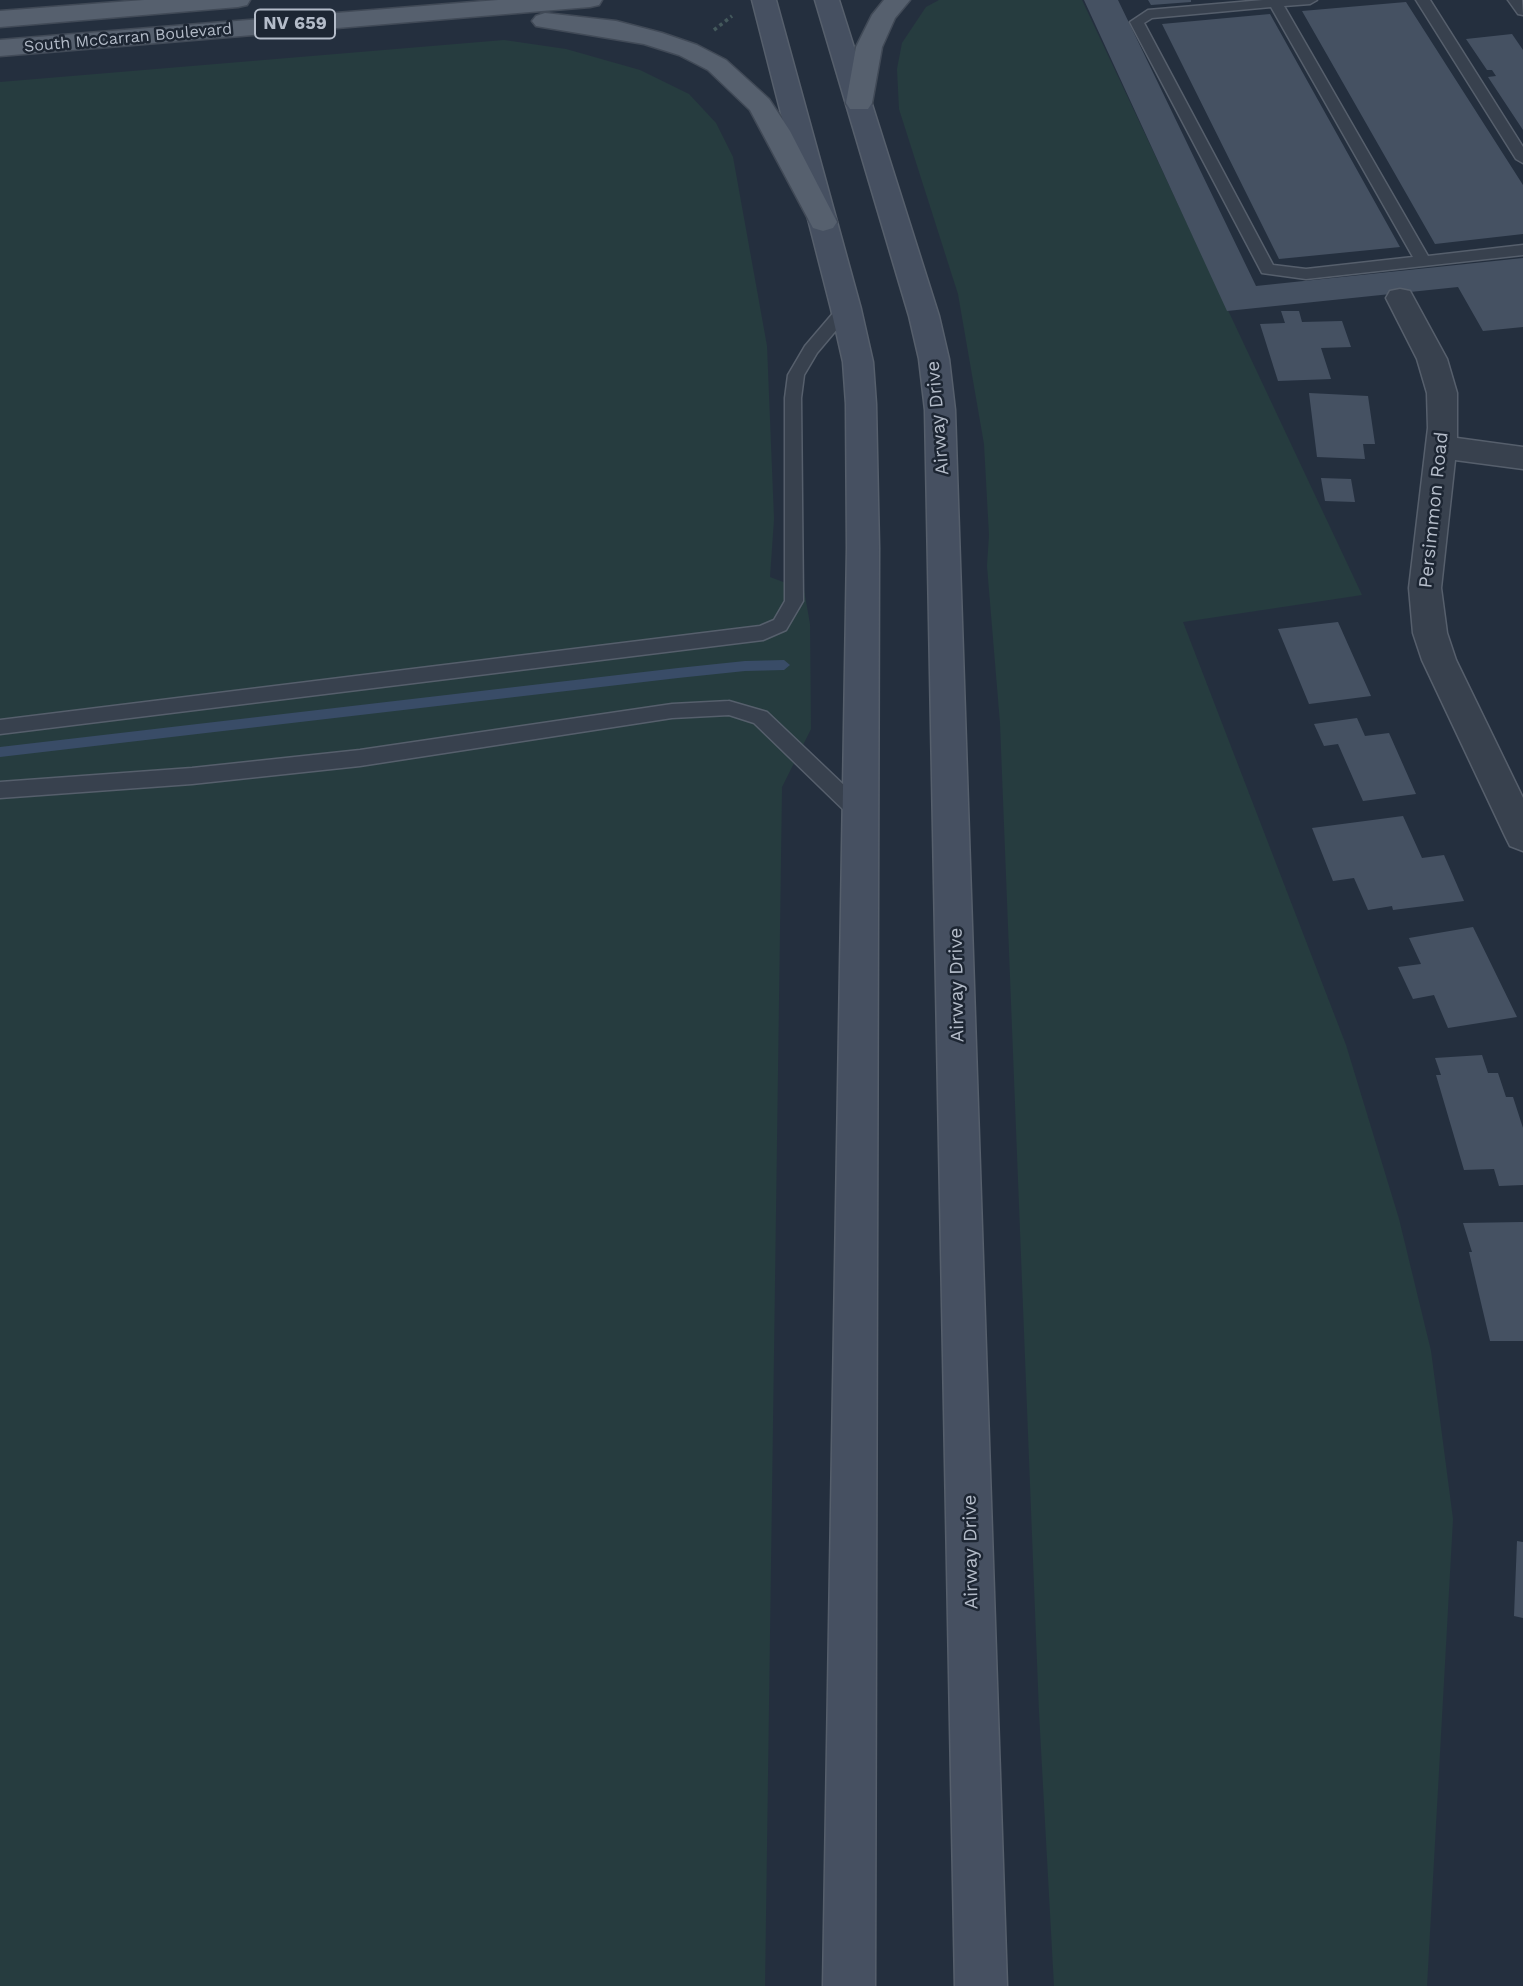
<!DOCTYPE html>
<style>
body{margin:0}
canvas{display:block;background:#242f3e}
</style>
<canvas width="1523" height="1986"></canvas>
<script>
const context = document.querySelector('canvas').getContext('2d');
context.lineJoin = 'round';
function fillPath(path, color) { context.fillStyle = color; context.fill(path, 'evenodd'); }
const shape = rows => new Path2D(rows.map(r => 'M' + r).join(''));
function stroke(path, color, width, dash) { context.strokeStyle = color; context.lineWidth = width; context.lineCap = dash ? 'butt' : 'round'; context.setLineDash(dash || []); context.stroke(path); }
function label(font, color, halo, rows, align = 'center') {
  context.font = font + ' "Work Sans",sans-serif'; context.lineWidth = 5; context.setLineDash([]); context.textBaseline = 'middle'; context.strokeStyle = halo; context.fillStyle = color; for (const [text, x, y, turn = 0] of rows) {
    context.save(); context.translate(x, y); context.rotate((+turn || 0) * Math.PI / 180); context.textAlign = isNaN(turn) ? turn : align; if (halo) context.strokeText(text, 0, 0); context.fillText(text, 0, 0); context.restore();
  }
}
const green = shape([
 [939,0,1082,0,1362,595,1183,622,1346,1045,1399,1219,1431,1351,1453,1519,1427,1986,1054,1986,1039,1712,1000,723,987,566,989,535,984,444,958,294,899,109,897,69,902,43,926,7],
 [504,40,566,49,640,70,689,94,716,123,733,157,767,346,774,519,770,577,804,590,810,624,811,729,782,787,765,1986,0,1986,0,82]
]);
const stream = shape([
 [784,660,790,665,784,670,745,671,678,678,0,757,0,747,678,668,745,661,784,660]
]);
const building = shape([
 [1084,0,1118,0,1256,286,1523,258,1523,327,1483,331,1458,287,1227,311],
 [1148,0,1191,0,1191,2,1151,5],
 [1406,2,1523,185,1523,234,1435,244,1302,11],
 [1270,14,1400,247,1279,259,1162,24],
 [1512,34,1523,50,1523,130,1488,77,1496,76,1492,70,1487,70,1466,39],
 [1281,311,1299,311,1302,322,1342,321,1351,347,1321,348,1331,379,1278,381,1260,324,1285,323],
 [1309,393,1368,396,1375,444,1363,444,1365,459,1317,457],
 [1321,478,1351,479,1355,502,1325,501],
 [1338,622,1371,696,1309,704,1278,629],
 [1357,718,1365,736,1389,733,1416,794,1363,801,1338,744,1324,746,1314,724],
 [1403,816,1422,858,1444,855,1464,901,1393,910,1392,906,1368,910,1354,878,1333,881,1312,828],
 [1473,927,1517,1017,1448,1028,1434,995,1413,999,1398,967,1421,964,1409,938],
 [1482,1055,1488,1073,1498,1073,1506,1097,1513,1097,1523,1128,1523,1185,1499,1186,1494,1169,1464,1170,1436,1075,1441,1075,1435,1058],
 [1523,1222,1523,1341,1490,1341,1469,1252,1472,1252,1463,1223],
 [1517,1541,1523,1542,1523,1618,1514,1616]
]);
const path = shape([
 [714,30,732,16]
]);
const service = shape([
 [1263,0,1317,0,1310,4,1284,6,1428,256,1523,245,1523,255,1306,279,1262,273,1130,22,1148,10,1263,0],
 [1271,7,1413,257,1306,269,1273,265,1144,23,1152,18,1271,7],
 [1416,0,1430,0,1523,147,1523,163,1516,159,1416,0],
 [1508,0,1522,0,1523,15,1518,14,1508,0],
 [846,304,854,309,817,353,804,375,801,398,803,601,786,630,763,640,0,734,0,720,760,626,774,620,785,601,785,398,788,375,805,346,840,305,846,304],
 [729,701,767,712,867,807,870,813,867,819,853,819,754,723,729,715,672,718,360,766,192,784,0,798,0,782,192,768,360,750,672,704,729,701]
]);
const minor = shape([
 [1400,289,1410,291,1447,359,1457,393,1457,438,1523,447,1523,469,1455,460,1441,588,1447,633,1456,660,1523,798,1523,851,1510,846,1505,836,1422,660,1413,633,1409,588,1428,428,1427,393,1417,359,1386,298,1390,291,1400,289]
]);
const secondary = shape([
 [752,0,776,0,861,309,873,362,876,404,879,548,875,1986,823,1986,847,548,846,404,843,362,831,309,752,0],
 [815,0,839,0,939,316,949,359,955,410,1007,1986,955,1986,925,410,919,359,909,316,815,0]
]);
const primary = shape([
 [144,0,250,0,247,5,238,7,0,27,0,11,144,0],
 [498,0,602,0,599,5,590,7,0,56,0,40,498,0],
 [884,0,910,0,895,18,882,47,872,103,868,109,850,109,846,103,856,47,872,15,884,0],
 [545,13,616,21,662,33,697,45,726,60,769,99,790,131,837,222,833,228,823,231,813,228,750,110,708,70,679,55,644,44,536,26,532,21,536,16,545,13]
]);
const farStreetnames = [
 ["South McCarran Boulevard",128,38,-5]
];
const shields = [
 [295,24,80]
];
const shieldNames = [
 ["NV 659",295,24]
];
const streetNames = [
 ["Airway Drive",938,418,-95],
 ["Persimmon Road",1434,510,-84],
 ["Airway Drive",957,985,-91],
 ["Airway Drive",971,1552,-91]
];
fillPath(green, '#263c3f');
fillPath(stream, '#394c67');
fillPath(building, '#455162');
stroke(service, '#565f6c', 3);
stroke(minor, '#565f6c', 3);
stroke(secondary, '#565f6c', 3);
stroke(primary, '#414a57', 3);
stroke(path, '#44595c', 3.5, [3.5, 3.5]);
fillPath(service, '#38414e');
fillPath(minor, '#38414e');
fillPath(secondary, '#465061');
fillPath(primary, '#56606e');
label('16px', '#b4bcc9', '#1d2633', farStreetnames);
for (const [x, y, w] of shields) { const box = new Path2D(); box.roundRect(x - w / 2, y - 14.5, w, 29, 5); context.fillStyle = '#1d2633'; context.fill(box); stroke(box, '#b4bcc9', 2); }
label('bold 18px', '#b4bcc9', null, shieldNames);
label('19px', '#b4bcc9', '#1d2633', streetNames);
</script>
